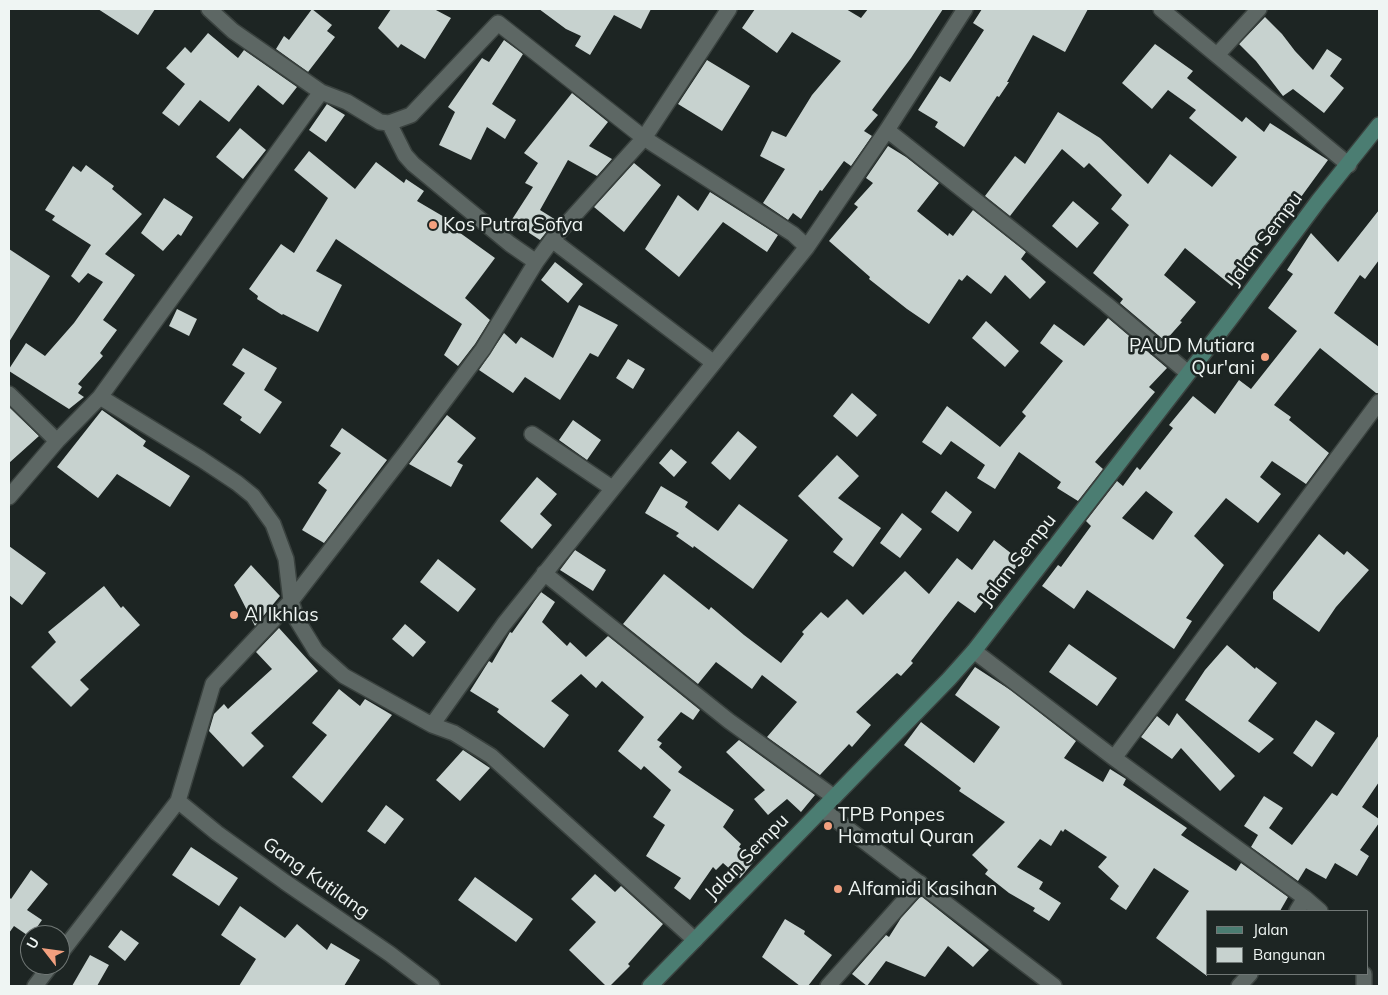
<!DOCTYPE html>
<style>
body{margin:0}
#map{position:relative;width:1388px;height:995px;overflow:hidden;background:#1d2523;font-family:Mulish,sans-serif}
canvas{display:block}
.frame{position:absolute;inset:0;border:10px solid #eff5f3;pointer-events:none}
.legend{position:absolute;left:1206px;top:910px;width:162px;height:65px;box-sizing:border-box;background:#1d2523;border:1px solid #717876;margin:0;padding:6px 9px;list-style:none;font-size:15px;color:#eff5f3}
.legend li{display:flex;align-items:center;gap:10px;height:25px}
.legend b{width:25px;border:1px solid #717876}
.north{position:absolute;left:20px;top:925px;width:50px;height:50px;box-sizing:border-box;background:#1d2523;border:1px solid #717876;border-radius:50%;rotate:300deg;font-size:14px;font-weight:700;line-height:20px;text-align:center;color:#eff5f3}
.north::after{content:'';display:block;margin:auto;width:18px;height:22px;background:#f2a07f;clip-path:polygon(50% 0,100% 100%,50% 72%,0 100%)}
</style>
<div id="map">
<canvas width="1388" height="995"></canvas>
<div class="frame"></div>
<ul class="legend">
<li><b style="height:6px;background:#4b7d72"></b>Jalan</li>
<li><b style="height:14px;background:#c7d2cf"></b>Bangunan</li>
</ul>
<div class="north">U</div>
</div>
<script>
const context = document.querySelector('canvas').getContext('2d');
context.lineJoin = 'round';
function fillPath(path, color) { context.fillStyle = color; context.fill(path, 'evenodd'); }
const shape = rows => new Path2D(rows.map(r => 'M' + r).join(''));
function stroke(path, color, width, dash) { context.strokeStyle = color; context.lineWidth = width; context.lineCap = dash ? 'butt' : 'round'; context.setLineDash(dash || []); context.stroke(path); }
function label(font, color, halo, rows, align = 'center') {
  context.font = font + ' Mulish,sans-serif'; context.lineWidth = 5; context.setLineDash([]); context.textBaseline = 'middle'; context.strokeStyle = halo; context.fillStyle = color; for (const [text, x, y, turn = 0] of rows) {
    context.save(); context.translate(x, y); context.rotate((+turn || 0) * Math.PI / 180); context.textAlign = isNaN(turn) ? turn : align; if (halo) context.strokeText(text, 0, 0); context.fillText(text, 0, 0); context.restore();
  }
}
const building = shape([
 [98,9,155,9,138,35],
 [312,9,332,25,327,31,335,37,308,72,276,49,284,36,289,40],
 [391,9,434,9,451,18,425,59,401,44,398,48,378,28],
 [539,9,651,9,641,29,614,15,590,55,575,46,581,36,566,29],
 [755,9,846,9,861,18,868,9,943,9,911,58,872,110,878,115,864,131,872,136,851,166,844,161,822,191,820,190,801,219,793,213,788,220,763,203,785,169,760,156,772,131,786,137,812,95,841,61,792,32,777,53,742,28],
 [982,9,1088,9,1065,52,1033,35,1007,82,1009,82,999,97,997,96,964,147,935,127,938,122,918,110,940,76,950,82,984,30,973,23],
 [1265,17,1282,34,1295,51,1313,70,1327,49,1342,59,1330,76,1344,88,1324,113,1293,89,1283,96,1256,61,1239,44],
 [208,33,238,58,244,50,297,87,283,105,258,85,229,122,200,100,179,126,162,113,185,84,166,68,185,47,191,53],
 [504,40,523,54,492,104,516,120,505,139,487,127,471,160,439,145,455,112,448,107,482,58,489,62],
 [1155,44,1193,71,1187,78,1242,122,1246,117,1264,132,1270,123,1328,160,1282,223,1278,219,1260,242,1244,262,1248,265,1232,286,1185,248,1164,275,1196,302,1180,321,1182,322,1165,341,1120,303,1123,299,1093,273,1129,225,1111,209,1122,195,1089,163,1084,168,1062,149,1010,216,985,196,1015,156,1025,164,1058,112,1100,138,1148,184,1170,154,1212,187,1237,157,1189,118,1196,110,1168,90,1152,109,1122,83],
 [707,60,750,86,722,131,678,104],
 [572,93,608,122,589,146,612,159,597,176,568,160,540,210,556,220,540,240,511,221,533,187,525,183,538,163,524,153],
 [327,104,345,115,326,142,309,130],
 [240,128,266,150,243,179,216,157],
 [888,146,906,157,939,183,917,211,948,236,949,233,953,236,973,210,1026,252,1021,259,1046,282,1030,299,1005,275,991,294,967,275,962,281,959,279,929,324,907,309,869,279,870,277,829,241,858,207,854,204,873,183,866,178],
 [309,151,355,189,376,162,404,183,406,179,424,191,417,201,451,221,449,225,495,258,465,298,490,320,475,344,458,366,444,355,462,324,336,239,316,271,342,285,318,332,283,314,282,315,257,299,258,296,249,289,281,244,294,253,328,198,294,170],
 [634,163,661,185,624,232,594,207],
 [86,165,114,186,112,189,142,214,105,254,135,275,103,320,117,330,100,353,103,356,78,384,82,387,78,393,84,397,69,409,9,371,9,369,26,343,45,356,74,323,103,282,88,273,79,283,71,276,91,245,52,220,55,216,45,210,73,166,81,172],
 [710,192,778,235,767,252,723,222,679,277,645,249,678,195,698,211],
 [164,198,193,217,181,236,178,234,163,251,141,233],
 [1073,201,1099,223,1077,248,1052,226],
 [1379,210,1379,260,1365,279,1360,275,1334,313,1379,347,1379,393,1376,393,1320,348,1274,405,1291,417,1289,420,1329,453,1306,484,1272,461,1260,477,1281,494,1258,523,1226,498,1194,536,1224,565,1186,618,1192,621,1174,649,1087,590,1074,609,1042,586,1058,565,1061,567,1091,526,1086,521,1117,481,1123,486,1137,467,1140,470,1173,428,1169,425,1193,396,1215,414,1239,380,1251,389,1297,331,1268,308,1293,274,1287,270,1311,233,1338,262],
 [1146,491,1173,512,1153,540,1122,518],
 [9,249,50,276,9,342],
 [555,262,583,284,568,303,541,280],
 [579,305,618,325,598,357,590,353,560,400,525,377,513,393,479,370,504,333,516,344,521,337,553,358],
 [177,309,197,319,189,336,169,326],
 [1108,318,1167,368,1149,387,1155,392,1095,462,1103,469,1078,501,1057,488,1061,482,1019,452,995,489,977,478,985,465,951,441,941,455,922,442,947,406,1000,447,1026,416,1022,412,1063,361,1040,343,1054,324,1084,346],
 [986,321,1019,351,1005,367,972,338],
 [243,348,277,368,264,390,282,402,260,434,240,420,242,417,223,404,245,373,232,365],
 [628,359,645,369,633,389,616,378],
 [852,393,877,415,857,437,833,416],
 [9,407,39,436,9,463],
 [102,410,146,441,143,446,190,476,170,507,117,474,98,498,57,467],
 [447,415,476,438,457,462,463,465,451,487,409,464],
 [573,420,601,440,587,460,559,440],
 [342,428,387,460,324,543,302,530,327,490,318,483,341,453,330,446],
 [738,431,757,447,730,480,711,463],
 [671,449,687,462,674,477,659,463],
 [837,455,859,476,838,498,881,528,853,567,833,552,843,539,798,496],
 [537,477,557,494,540,514,552,525,532,549,500,521],
 [661,486,688,502,685,507,718,531,739,504,788,540,753,589,694,546,693,548,676,536,679,533,645,513],
 [946,491,972,512,958,532,931,512],
 [902,513,922,529,900,558,880,543],
 [1319,534,1344,555,1347,551,1369,570,1336,607,1319,632,1273,599,1273,592],
 [994,540,1021,561,1009,576,1006,573,975,613,958,601,911,661,913,663,901,676,897,673,856,712,871,725,852,747,849,744,820,775,767,737,797,702,762,675,752,689,716,662,698,684,623,624,664,574,709,610,711,607,744,635,781,663,804,634,802,632,821,612,828,618,847,599,863,615,905,571,929,594,957,558,972,570],
 [9,546,46,573,22,605,9,595],
 [575,550,606,570,593,591,560,570],
 [438,559,476,589,458,612,420,582],
 [251,565,280,596,255,626,234,585],
 [104,586,121,608,123,606,140,625,80,680,89,689,71,707,31,667,56,642,48,632],
 [541,592,555,602,542,622,567,646,570,642,586,657,608,636,700,710,693,720,681,712,657,740,662,743,659,747,682,767,678,772,734,810,723,827,741,844,739,847,755,860,740,878,723,863,716,870,713,867,690,900,674,888,681,878,646,856,665,825,653,817,671,790,644,766,641,770,618,751,644,717,602,681,596,688,581,674,551,701,569,715,544,748,497,712,499,709,470,691,489,661,492,663,510,632,512,633],
 [405,624,426,642,413,657,392,639],
 [279,628,318,671,251,733,264,746,243,767,209,731,214,714,224,704,228,709,272,669,256,652],
 [1069,644,1117,678,1097,706,1049,672],
 [1227,645,1255,669,1256,667,1277,683,1248,721,1274,739,1259,753,1185,700,1205,670],
 [975,667,1012,691,1076,741,1064,758,1103,782,1110,769,1126,779,1123,785,1187,828,1181,835,1236,871,1241,863,1288,897,1280,911,1207,911,1207,976,1156,938,1189,891,1154,868,1126,910,1110,899,1119,886,1098,867,1107,857,1065,829,1063,832,1061,830,1051,846,1040,839,1017,867,1043,882,1039,889,1061,903,1049,921,1033,911,1035,908,1009,893,985,874,988,870,972,855,1005,822,959,791,961,788,904,745,921,722,974,763,1000,727,955,695],
 [339,689,360,706,365,699,392,715,322,803,292,777,327,735,312,723],
 [1177,713,1235,776,1220,791,1181,748,1172,759,1141,737,1157,716,1169,726],
 [1316,720,1335,733,1312,767,1293,753],
 [1379,735,1379,782,1362,807,1379,819,1379,823,1360,850,1369,856,1357,876,1335,863,1326,879,1306,868,1298,881,1251,847,1258,835,1244,826,1264,796,1283,808,1269,828,1292,845,1332,793,1337,796],
 [739,740,815,795,801,812,787,799,768,815,754,799,765,790,726,752],
 [463,750,490,768,460,801,436,780],
 [386,805,404,819,385,844,367,831],
 [191,847,238,878,219,906,172,875],
 [31,870,48,884,27,910,42,920,30,937,14,926,9,933,9,897,11,899],
 [595,874,615,892,621,886,663,924,628,964,630,966,610,986,606,986,569,950,596,922,571,899],
 [475,877,533,919,516,942,458,900],
 [921,896,989,950,973,967,948,946,925,977,886,961,867,986,852,974,886,935,889,937,901,918],
 [240,906,285,938,297,924,327,950,331,943,360,960,344,986,239,986,256,959,221,935],
 [785,919,805,931,804,934,832,955,808,986,800,986,762,957],
 [121,930,139,943,125,961,108,947],
 [90,955,109,965,97,986,72,986]
]);
const minor = shape([
 [209,9,233,31,321,92,347,102,380,122,389,123,411,115,498,23,644,138,793,234,807,247,887,130,965,9],
 [1161,9,1349,165],
 [1217,55,1259,9],
 [389,123,405,155,413,164,510,244,536,262,552,240,644,138,729,9],
 [887,130,1106,304,1188,373],
 [552,240,714,363],
 [9,394,57,441],
 [100,397,321,92],
 [532,434,612,488],
 [9,497,57,441,100,397,201,459,237,483,253,496,273,524,286,559,291,601,297,620,316,651,344,676,432,725,454,733,491,756,695,940],
 [544,573,729,721,834,797],
 [974,651,1114,758,1305,898,1320,911],
 [432,725,504,624,807,247],
 [1114,758,1379,402],
 [178,801,217,833,285,882,390,954,432,986],
 [822,809,1054,986],
 [1297,911,1305,898],
 [60,954,178,801,213,684,291,601,407,451,483,349,536,262],
 [35,986,51,965],
 [828,986,920,883],
 [1239,986,1250,974],
 [1364,986,1364,974]
]);
const secondary = shape([
 [650,986,949,679,974,651,1231,318,1319,200,1379,125]
]);
const markers = [
 [433,225,5,"#f2a07f"],
 [1265,357,5,"#f2a07f"],
 [234,615,5,"#f2a07f"],
 [828,826,5,"#f2a07f"],
 [838,889,5,"#f2a07f"]
];
const poiNames = [
 ["Kos Putra Sofya",443,225],
 ["PAUD Mutiara",1255,346,"right"],
 ["Qur'ani",1255,368,"right"],
 ["Al Ikhlas",244,615],
 ["TPB Ponpes",838,815],
 ["Hamatul Quran",838,837],
 ["Alfamidi Kasihan",848,889]
];
const streetNames = [
 ["Jalan Sempu",1265,239,-53],
 ["Jalan Sempu",1018,560,-52],
 ["Jalan Sempu",747,857,-46],
 ["Gang Kutilang",316,878,35]
];
fillPath(building, '#c7d2cf');
stroke(minor, '#3a423f', 18);
stroke(secondary, '#3a423f', 18);
stroke(minor, '#5d6764', 15);
stroke(secondary, '#4b7d72', 15);
for (const [x, y, r, color] of markers) { const dot = new Path2D(); dot.arc(x, y, r, 0, 2 * Math.PI); context.fillStyle = color; context.fill(dot); stroke(dot, '#1d2523', 2); }
label('19px', '#eff5f3', '#1d2523', poiNames, 'left');
label('19px', '#eff5f3', '#1d2523', streetNames);
</script>
